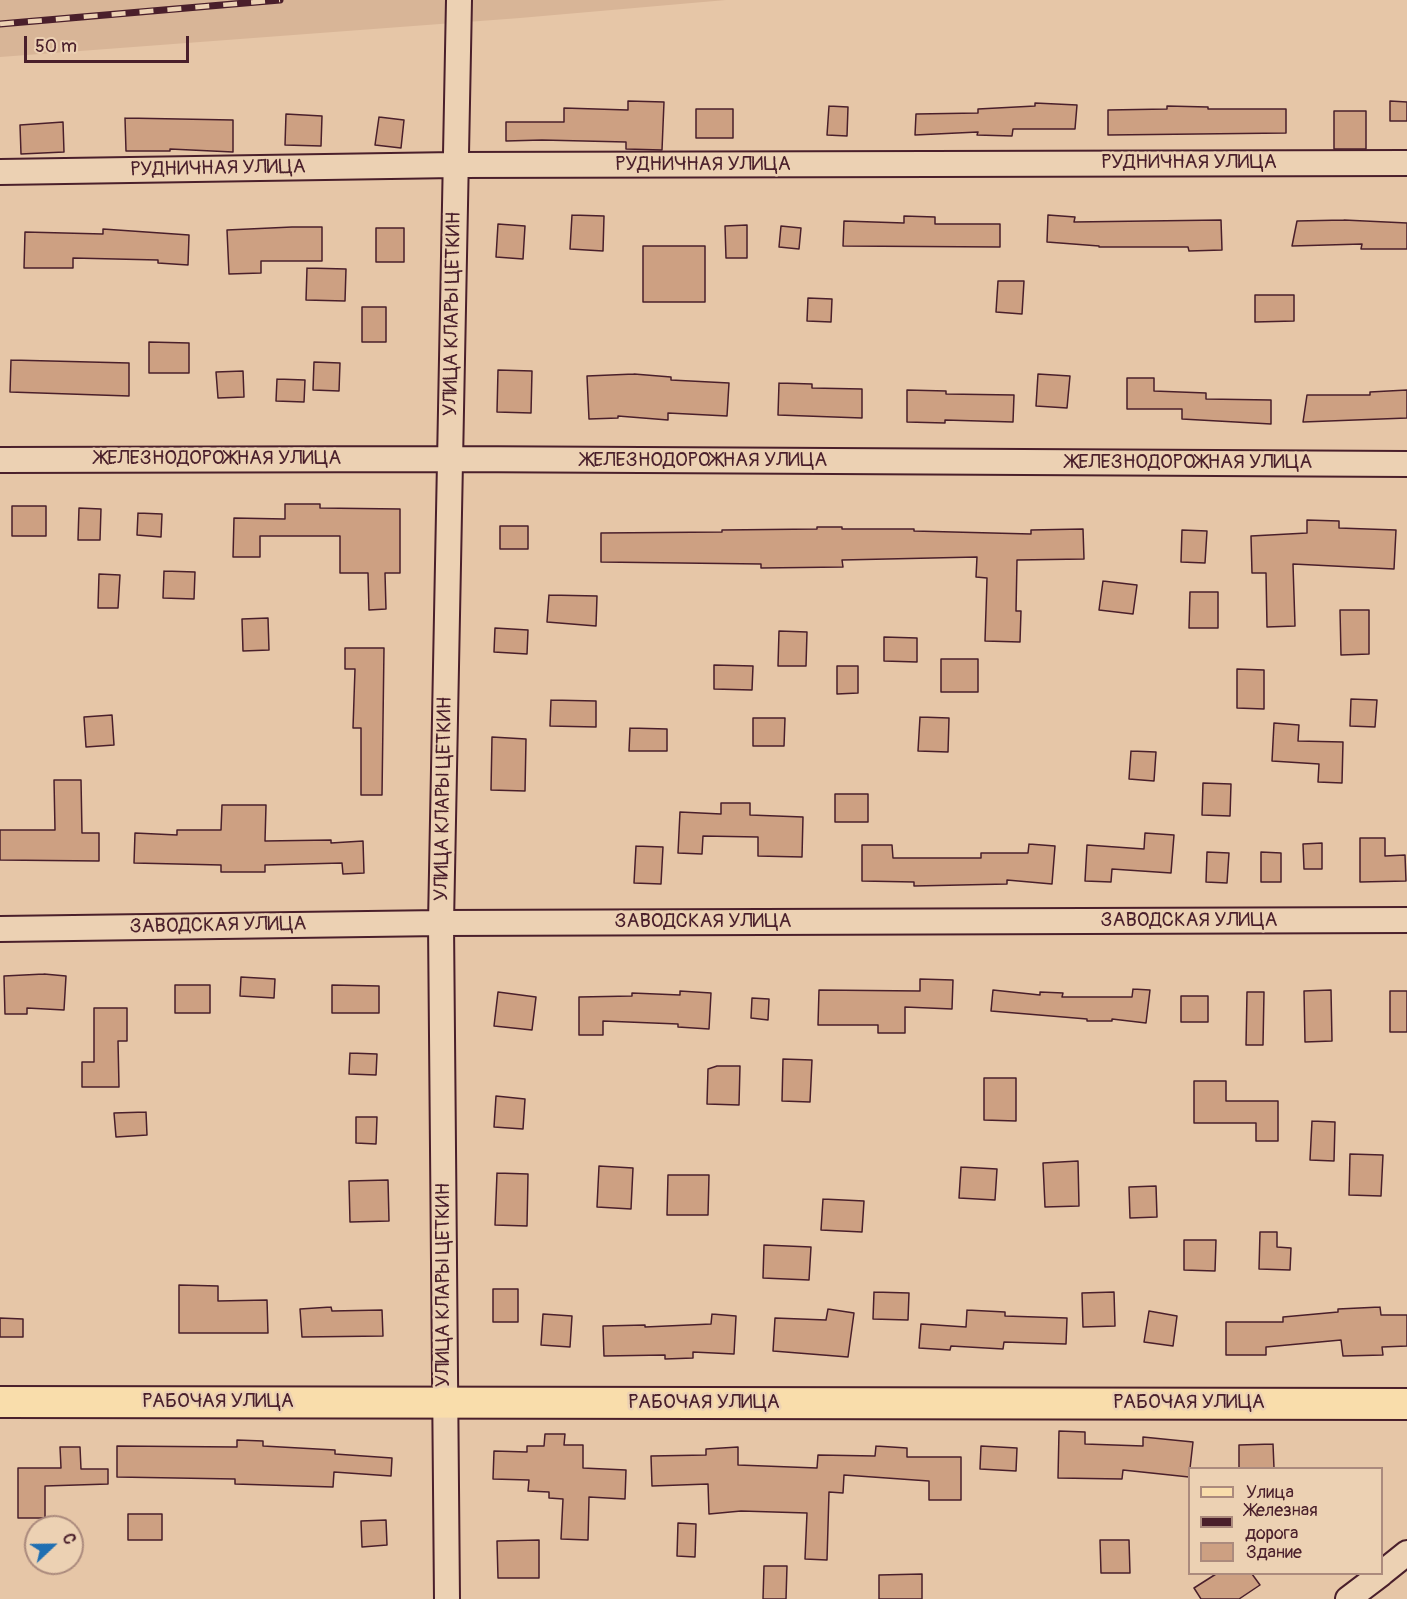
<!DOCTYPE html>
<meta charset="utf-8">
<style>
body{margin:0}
#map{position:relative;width:1407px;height:1599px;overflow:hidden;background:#e6c6a7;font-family:Pangolin,sans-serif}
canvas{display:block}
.legend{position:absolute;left:1188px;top:1467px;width:195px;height:108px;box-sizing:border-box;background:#ecd1b3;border:2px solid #ab8a7d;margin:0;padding:8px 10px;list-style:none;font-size:18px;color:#4a1f2b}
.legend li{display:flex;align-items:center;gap:12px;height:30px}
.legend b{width:30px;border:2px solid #ab8a7d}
.north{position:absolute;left:24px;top:1515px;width:60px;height:60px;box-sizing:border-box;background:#ecd1b3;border:2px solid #ab8a7d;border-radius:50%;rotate:68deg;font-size:16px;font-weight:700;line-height:24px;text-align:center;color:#4a1f2b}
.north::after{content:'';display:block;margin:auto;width:21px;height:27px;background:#1f6fb2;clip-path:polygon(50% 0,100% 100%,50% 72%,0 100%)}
.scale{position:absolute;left:24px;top:36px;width:165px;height:27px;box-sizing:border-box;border:3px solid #4a1f2b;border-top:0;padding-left:8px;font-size:18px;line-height:21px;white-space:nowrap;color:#4a1f2b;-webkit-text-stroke:4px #ecd1b3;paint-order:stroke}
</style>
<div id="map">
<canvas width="1407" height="1599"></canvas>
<ul class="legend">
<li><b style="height:8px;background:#f9ddab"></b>Улица</li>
<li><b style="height:8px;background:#4a1f2b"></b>Железная дорога</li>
<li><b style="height:16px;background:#cda082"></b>Здание</li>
</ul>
<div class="north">С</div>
<div class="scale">50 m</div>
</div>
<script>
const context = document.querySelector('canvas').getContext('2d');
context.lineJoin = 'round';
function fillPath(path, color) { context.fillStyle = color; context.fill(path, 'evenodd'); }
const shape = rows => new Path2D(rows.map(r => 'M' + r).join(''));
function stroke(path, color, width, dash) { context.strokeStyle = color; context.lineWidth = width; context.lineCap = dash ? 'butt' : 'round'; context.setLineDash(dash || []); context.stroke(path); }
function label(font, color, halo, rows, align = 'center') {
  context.font = font + ' Pangolin,sans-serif'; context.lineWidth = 5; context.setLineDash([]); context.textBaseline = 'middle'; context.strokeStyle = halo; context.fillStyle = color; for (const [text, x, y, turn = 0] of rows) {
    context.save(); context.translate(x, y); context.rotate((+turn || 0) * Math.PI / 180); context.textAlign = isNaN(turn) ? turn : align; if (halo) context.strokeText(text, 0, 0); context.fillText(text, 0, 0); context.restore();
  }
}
const built = shape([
 [0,0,726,0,520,18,0,57]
]);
const building = shape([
 [628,101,664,102,662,150,626,149,626,142,542,140,506,141,506,122,564,122,564,108,628,110,628,101],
 [1390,101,1407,102,1407,121,1390,121,1390,101],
 [1035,103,1077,105,1075,129,1013,129,1012,136,977,135,978,132,915,135,916,114,978,113,978,109,1035,106,1035,103],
 [829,106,848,107,847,136,827,135,829,106],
 [1167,106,1208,107,1208,109,1286,109,1286,133,1108,135,1108,110,1167,109,1167,106],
 [696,109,733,109,733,138,696,138,696,109],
 [1334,111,1366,111,1366,149,1334,149,1334,111],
 [286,114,322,116,321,146,285,145,286,114],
 [379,117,404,120,401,148,375,145,379,117],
 [125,118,233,120,233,152,170,149,170,151,126,151,125,118],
 [63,122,64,152,21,154,20,125,63,122],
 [572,215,604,216,603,251,570,249,572,215],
 [1048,215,1075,217,1074,222,1221,220,1222,250,1189,251,1188,247,1099,247,1099,246,1047,242,1048,215],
 [904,216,935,217,935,224,1000,224,1000,247,843,246,844,221,904,223,904,216],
 [1344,220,1407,223,1407,249,1361,249,1362,244,1292,246,1297,221,1344,220],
 [498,224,525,226,523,259,496,257,498,224],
 [747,225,747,258,726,258,725,226,747,225],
 [781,226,801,228,799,249,779,247,781,226],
 [292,227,322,227,322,261,261,261,261,273,229,274,227,230,292,227],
 [376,228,404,228,404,262,376,262,376,228],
 [103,229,189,235,188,265,158,263,158,260,73,258,73,268,24,268,25,232,103,234,103,229],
 [643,246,705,246,705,302,643,302,643,246],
 [307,268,346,269,345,301,306,300,307,268],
 [998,281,1024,281,1022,314,996,312,998,281],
 [1255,295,1294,295,1294,321,1255,322,1255,295],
 [808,298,832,299,831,322,807,321,808,298],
 [362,307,386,307,386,342,362,342,362,307],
 [149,342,189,343,189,373,149,373,149,342],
 [11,360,129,363,129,396,10,392,11,360],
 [314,362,340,363,339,391,313,390,314,362],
 [498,370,532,371,531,413,497,412,498,370],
 [243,371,244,397,218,398,216,372,243,371],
 [634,374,671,377,671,380,729,383,727,416,668,413,668,420,618,416,618,418,589,419,587,376,634,374],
 [1038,374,1070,376,1067,408,1036,406,1038,374],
 [1127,378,1154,378,1154,391,1206,393,1206,399,1271,400,1271,424,1182,419,1182,409,1127,409,1127,378],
 [277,379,305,380,304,402,276,401,277,379],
 [779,383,812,384,812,388,862,389,862,418,778,415,779,383],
 [907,390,946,391,946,394,1014,395,1013,422,945,420,945,423,907,422,907,390],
 [1407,390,1407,418,1303,422,1307,395,1370,395,1370,392,1407,390],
 [285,504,320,504,320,508,400,509,400,573,385,573,386,609,369,610,368,573,340,573,340,536,260,536,260,557,233,557,234,518,285,519,285,504],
 [12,506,46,506,46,536,12,536,12,506],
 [79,508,101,509,100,540,78,540,79,508],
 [138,513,162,514,161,537,137,535,138,513],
 [1307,520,1339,521,1339,528,1396,530,1394,569,1293,564,1295,626,1267,627,1266,573,1252,573,1251,536,1307,533,1307,520],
 [500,526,528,526,528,549,500,549,500,526],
 [817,527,842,527,842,529,914,529,914,531,1031,534,1031,530,1083,529,1084,559,1017,560,1016,611,1021,611,1020,642,985,641,987,578,976,577,977,557,842,560,843,567,761,568,761,564,601,562,601,533,722,532,722,530,817,529,817,527],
 [1182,530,1207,531,1205,563,1181,562,1182,530],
 [164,571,195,572,194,599,163,598,164,571],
 [99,574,120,575,118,608,98,608,99,574],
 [1103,581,1137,585,1133,614,1099,610,1103,581],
 [1190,592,1218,592,1218,628,1189,628,1190,592],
 [549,595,597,596,596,626,547,622,549,595],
 [1340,610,1369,610,1369,654,1341,655,1340,610],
 [268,618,269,650,243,651,242,619,268,618],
 [495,628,528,630,527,654,494,652,495,628],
 [779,631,807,632,806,666,778,666,779,631],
 [884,637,917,638,917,662,884,661,884,637],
 [345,648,384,648,382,795,361,795,361,728,353,728,355,669,345,669,345,648],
 [941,659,978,659,978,692,941,692,941,659],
 [714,665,753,666,752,690,714,689,714,665],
 [837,666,858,666,858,693,837,694,837,666],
 [1237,669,1264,670,1264,709,1237,708,1237,669],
 [1351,699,1377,700,1375,727,1350,726,1351,699],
 [551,700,596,701,596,727,550,726,551,700],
 [112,715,114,745,86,747,84,717,112,715],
 [920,717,949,718,948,752,918,751,920,717],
 [753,718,785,718,784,746,753,746,753,718],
 [1274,723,1299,725,1298,741,1343,742,1342,783,1318,782,1319,764,1272,761,1274,723],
 [630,728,667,729,667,751,629,751,630,728],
 [492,737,526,739,525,791,491,790,492,737],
 [1131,751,1156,752,1154,781,1129,779,1131,751],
 [54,780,81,780,82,833,99,833,99,861,0,860,0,830,55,830,54,780],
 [1203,783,1231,784,1230,816,1202,815,1203,783],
 [835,794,868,794,868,822,835,822,835,794],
 [721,803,750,803,750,815,803,817,802,857,758,856,758,837,703,836,702,854,678,853,680,812,721,814,721,803],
 [222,805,266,805,265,841,331,840,331,843,363,841,364,873,343,874,342,863,265,865,265,872,221,872,221,865,134,863,135,833,177,835,177,830,221,830,222,805],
 [1145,833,1174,835,1171,873,1112,869,1111,882,1085,881,1087,845,1144,849,1145,833],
 [1360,838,1385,838,1385,856,1405,855,1406,881,1360,882,1360,838],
 [1322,843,1322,869,1304,869,1303,844,1322,843],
 [1029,844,1055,846,1052,884,1007,880,1007,884,914,886,914,882,862,881,862,845,892,845,893,858,981,858,981,853,1028,853,1029,844],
 [636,846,663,847,661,884,634,883,636,846],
 [1207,852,1229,853,1227,883,1206,882,1207,852],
 [1261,852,1281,853,1281,882,1261,882,1261,852],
 [44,974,66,976,64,1010,27,1008,27,1014,5,1014,4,976,44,974],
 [241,977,275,979,274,998,240,996,241,977],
 [920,979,953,980,952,1009,905,1007,905,1033,878,1033,878,1025,818,1025,819,990,920,991,920,979],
 [175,985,210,985,210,1013,175,1013,175,985],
 [332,985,379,986,379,1013,332,1013,332,985],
 [1133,989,1150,990,1146,1023,1112,1019,1112,1021,1087,1021,1087,1019,991,1011,993,990,1040,995,1040,992,1063,993,1062,997,1132,997,1133,989],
 [1331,990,1332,1041,1305,1042,1304,991,1331,990],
 [680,991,711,993,709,1029,678,1027,678,1024,603,1021,603,1035,579,1035,579,997,632,996,632,993,680,995,680,991],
 [1390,991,1407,991,1407,1032,1390,1032,1390,991],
 [498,992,536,997,532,1030,494,1026,498,992],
 [1247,992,1264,992,1263,1045,1246,1045,1247,992],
 [1181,996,1208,996,1208,1022,1181,1022,1181,996],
 [752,998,769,999,768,1020,751,1018,752,998],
 [94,1008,127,1008,127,1041,118,1041,119,1087,82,1087,82,1062,94,1062,94,1008],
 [350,1053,377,1054,376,1075,349,1074,350,1053],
 [783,1059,812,1060,810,1102,782,1101,783,1059],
 [717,1066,740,1066,739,1105,707,1104,708,1069,717,1066],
 [984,1078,1016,1078,1016,1121,984,1120,984,1078],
 [1194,1081,1226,1081,1226,1101,1278,1101,1278,1141,1256,1141,1256,1123,1194,1123,1194,1081],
 [496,1096,525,1099,523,1129,494,1127,496,1096],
 [146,1112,147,1135,116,1137,114,1113,146,1112],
 [356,1117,377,1117,376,1144,356,1143,356,1117],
 [1312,1121,1335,1122,1334,1161,1310,1160,1312,1121],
 [1350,1154,1383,1155,1381,1196,1349,1195,1350,1154],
 [1078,1161,1079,1206,1045,1207,1043,1163,1078,1161],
 [599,1166,633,1168,631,1209,597,1207,599,1166],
 [961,1167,997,1169,995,1200,959,1198,961,1167],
 [497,1173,528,1174,527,1226,495,1225,497,1173],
 [668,1175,709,1175,708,1215,667,1215,668,1175],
 [388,1180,389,1221,350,1222,349,1181,388,1180],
 [1156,1186,1157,1217,1130,1218,1129,1187,1156,1186],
 [823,1199,864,1201,862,1232,821,1230,823,1199],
 [1260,1232,1277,1232,1277,1247,1291,1248,1290,1270,1259,1269,1260,1232],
 [1184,1240,1216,1240,1215,1271,1184,1270,1184,1240],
 [764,1245,811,1247,809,1280,763,1278,764,1245],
 [179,1285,218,1286,218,1301,267,1300,268,1333,179,1333,179,1285],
 [493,1289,518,1289,518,1322,493,1322,493,1289],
 [874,1292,909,1293,908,1320,873,1319,874,1292],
 [1114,1292,1115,1326,1083,1327,1082,1293,1114,1292],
 [331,1307,332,1311,382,1310,383,1336,302,1337,300,1309,331,1307],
 [1380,1307,1381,1315,1407,1315,1407,1346,1382,1347,1383,1355,1343,1356,1341,1340,1266,1347,1266,1355,1226,1355,1226,1322,1283,1322,1283,1317,1338,1312,1338,1309,1380,1307],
 [828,1309,854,1313,848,1357,773,1351,775,1318,826,1320,828,1309],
 [967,1310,1005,1312,1005,1316,1067,1318,1066,1344,1004,1342,1003,1349,951,1346,950,1350,919,1348,921,1324,966,1327,967,1310],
 [1149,1311,1177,1316,1173,1346,1144,1342,1149,1311],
 [543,1314,572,1316,570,1347,541,1345,543,1314],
 [712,1314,736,1316,734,1354,693,1352,693,1358,665,1359,665,1355,604,1356,603,1326,645,1325,645,1327,711,1324,712,1314],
 [0,1318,23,1319,23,1337,0,1337,0,1318],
 [1059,1431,1085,1432,1085,1444,1143,1446,1143,1437,1193,1442,1189,1477,1123,1470,1122,1479,1058,1478,1059,1431],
 [545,1434,565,1434,564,1445,583,1445,583,1468,626,1470,625,1499,589,1497,588,1540,561,1539,563,1499,549,1498,549,1492,528,1491,529,1480,493,1479,494,1451,527,1452,527,1446,544,1446,545,1434],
 [237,1440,263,1441,263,1446,335,1450,335,1454,392,1458,391,1476,334,1472,333,1487,235,1484,235,1479,117,1477,117,1446,237,1447,237,1440],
 [1273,1444,1274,1468,1239,1468,1239,1445,1273,1444],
 [876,1446,907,1448,907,1457,961,1457,961,1500,929,1500,929,1481,844,1475,843,1493,829,1492,827,1560,805,1559,807,1513,741,1511,709,1514,708,1484,652,1486,651,1456,706,1455,706,1449,738,1447,738,1465,817,1468,818,1455,875,1456,876,1446],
 [981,1446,1017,1448,1016,1471,980,1469,981,1446],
 [60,1447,80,1447,81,1469,108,1469,108,1484,45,1486,45,1518,18,1518,18,1468,61,1468,60,1447],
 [128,1514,162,1514,162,1540,128,1540,128,1514],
 [386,1520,387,1545,362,1547,361,1521,386,1520],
 [678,1523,696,1524,695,1557,677,1556,678,1523],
 [539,1540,539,1578,498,1578,497,1541,539,1540],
 [1100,1540,1129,1540,1130,1573,1101,1573,1100,1540],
 [764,1566,787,1566,786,1599,763,1599,764,1566],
 [922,1574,922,1599,879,1599,879,1575,922,1574],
 [1216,1574,1252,1574,1260,1585,1239,1599,1201,1599,1194,1588,1216,1574]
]);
const minor = shape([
 [0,172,455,165,1407,163],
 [0,460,450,459,1407,464],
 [0,929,441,923,1407,920],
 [1382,1573,1407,1553],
 [447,1599,441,923,459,0],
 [1348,1599,1381,1574]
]);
const major = shape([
 [0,1402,1407,1404]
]);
const rail = shape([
 [0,24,280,0]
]);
const streetNames = [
 ["РУДНИЧНАЯ УЛИЦА",1189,163],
 ["РУДНИЧНАЯ УЛИЦА",703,165],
 ["РУДНИЧНАЯ УЛИЦА",218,169,-1],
 ["УЛИЦА КЛАРЫ ЦЕТКИН",453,314,-89],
 ["ЖЕЛЕЗНОДОРОЖНАЯ УЛИЦА",218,459],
 ["ЖЕЛЕЗНОДОРОЖНАЯ УЛИЦА",704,461],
 ["ЖЕЛЕЗНОДОРОЖНАЯ УЛИЦА",1189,463],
 ["УЛИЦА КЛАРЫ ЦЕТКИН",444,799,-89],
 ["ЗАВОДСКАЯ УЛИЦА",1189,921],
 ["ЗАВОДСКАЯ УЛИЦА",703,922],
 ["ЗАВОДСКАЯ УЛИЦА",218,926,-1],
 ["УЛИЦА КЛАРЫ ЦЕТКИН",444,1285,-90],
 ["РАБОЧАЯ УЛИЦА",218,1402],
 ["РАБОЧАЯ УЛИЦА",704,1403],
 ["РАБОЧАЯ УЛИЦА",1189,1403]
];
fillPath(built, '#d8b597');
fillPath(building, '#cda082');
stroke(building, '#4a1f2b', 1.5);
stroke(minor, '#4a1f2b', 28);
stroke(major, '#4a1f2b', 34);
stroke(minor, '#ecd1b3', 24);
stroke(major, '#f9ddab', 30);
stroke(rail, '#4a1f2b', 7);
stroke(rail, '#ecd1b3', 4.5, [14]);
label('20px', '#4a1f2b', '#ecd1b3', streetNames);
</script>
